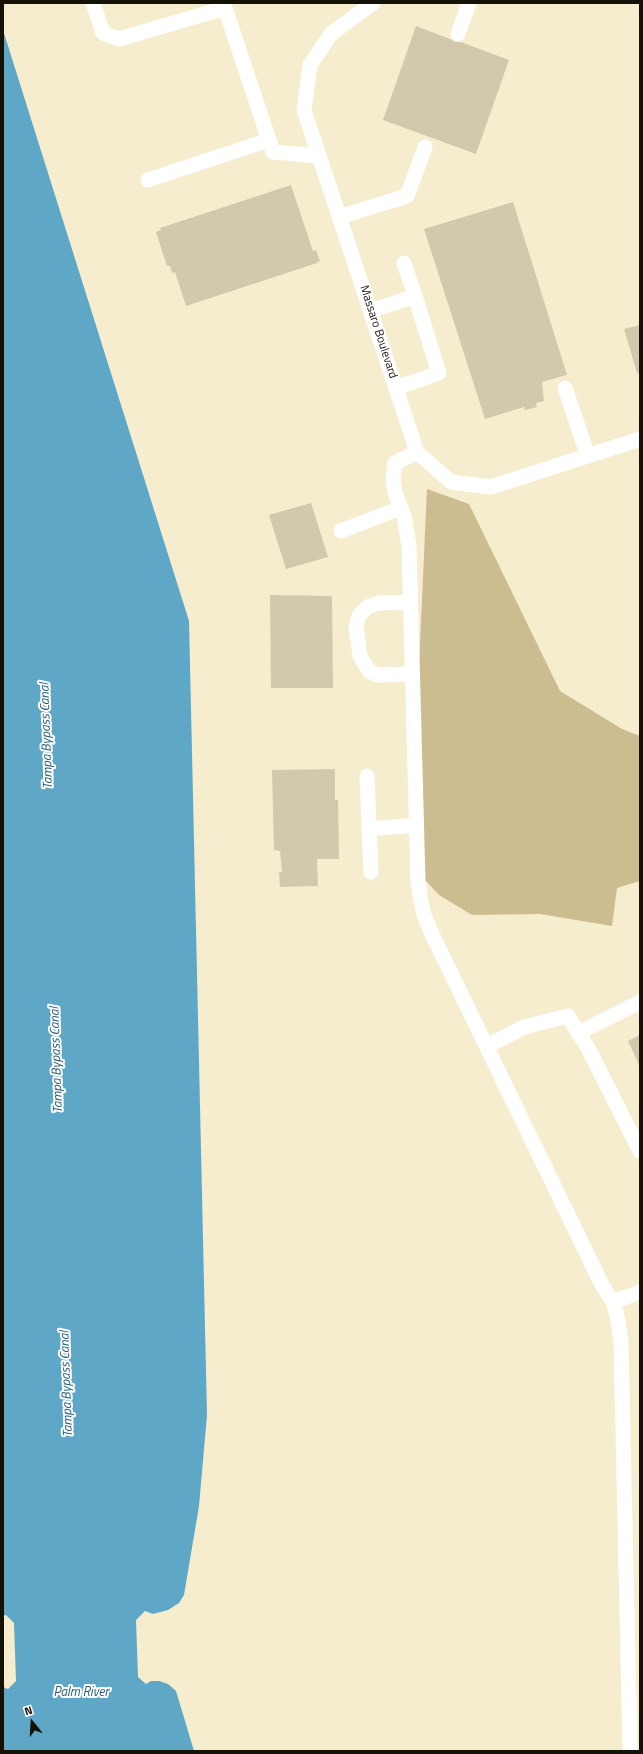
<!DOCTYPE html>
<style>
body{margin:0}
#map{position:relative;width:643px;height:1754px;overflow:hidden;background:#f6ecce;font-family:"Titillium Web",sans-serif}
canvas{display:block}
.frame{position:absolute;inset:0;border:4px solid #141106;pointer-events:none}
.north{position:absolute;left:12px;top:1702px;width:40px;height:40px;-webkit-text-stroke:3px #fff;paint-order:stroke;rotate:342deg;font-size:11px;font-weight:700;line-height:16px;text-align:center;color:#141106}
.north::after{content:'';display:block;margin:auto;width:14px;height:18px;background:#141106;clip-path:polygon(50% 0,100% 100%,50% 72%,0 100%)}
</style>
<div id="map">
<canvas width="643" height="1754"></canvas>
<div class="frame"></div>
<div class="north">N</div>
</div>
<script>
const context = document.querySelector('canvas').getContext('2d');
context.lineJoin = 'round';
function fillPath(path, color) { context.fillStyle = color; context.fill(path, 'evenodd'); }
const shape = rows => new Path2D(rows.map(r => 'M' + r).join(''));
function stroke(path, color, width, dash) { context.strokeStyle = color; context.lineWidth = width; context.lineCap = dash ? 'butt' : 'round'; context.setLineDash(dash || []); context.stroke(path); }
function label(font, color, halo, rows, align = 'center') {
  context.font = font + ' "Titillium Web",sans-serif'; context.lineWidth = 4; context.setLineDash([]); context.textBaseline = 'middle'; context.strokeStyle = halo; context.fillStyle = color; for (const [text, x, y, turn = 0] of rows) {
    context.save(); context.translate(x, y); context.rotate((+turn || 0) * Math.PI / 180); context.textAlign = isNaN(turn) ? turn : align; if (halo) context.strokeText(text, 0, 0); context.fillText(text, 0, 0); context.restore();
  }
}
const green = shape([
 [427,489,469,504,560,691,622,729,640,736,640,881,617,888,612,926,540,914,472,915,439,895,410,864]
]);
const water = shape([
 [3,30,189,621,207,1415,199,1506,184,1595,179,1603,168,1610,153,1614,145,1611,136,1620,138,1677,146,1684,151,1681,159,1681,168,1684,176,1691,194,1751,3,1751,3,1687,8,1689,16,1681,14,1623,6,1615,3,1616]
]);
const building = shape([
 [416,26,450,39,455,42,461,42,509,60,476,154,383,120],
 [291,185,313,251,316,250,320,261,317,262,317,263,186,306,175,272,172,273,170,266,167,266,156,232,161,230,160,228],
 [513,202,567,375,542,382,544,401,536,403,537,407,525,410,524,407,485,419,424,229],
 [640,325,640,373,637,373,624,329],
 [311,503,328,557,286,569,269,515],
 [270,595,332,596,333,688,271,688],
 [335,769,335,800,338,800,339,859,317,859,318,886,280,887,279,872,282,872,280,851,274,850,272,770],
 [640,1035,640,1067,628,1041]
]);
const minor = shape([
 [93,3,103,33,119,39,225,8,224,3],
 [373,3,331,34,310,65,304,110,417,452,451,482,491,487,640,439],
 [225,8,273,152,319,156],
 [458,34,469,3],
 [148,180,269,140],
 [339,217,407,196,425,147],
 [404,263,415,296],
 [371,311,415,296,439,373,396,388],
 [565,388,588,456],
 [417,452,395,463,393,479,395,493,404,516,409,545,418,881,421,901,424,915,432,934,602,1285,613,1302,617,1316,621,1341,630,1751],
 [341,531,401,508],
 [410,602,379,603,367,607,359,616,356,627,360,656,369,671,377,675,412,674],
 [367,776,371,872],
 [369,829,416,825],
 [578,1033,640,1002],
 [487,1046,524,1027,568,1016,588,1048,640,1151],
 [613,1302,640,1292]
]);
const streetNames = [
 ["Massaro Boulevard",378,332,72]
];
const waterNames = [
 ["Tampa Bypass Canal",47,736,-92],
 ["Tampa Bypass Canal",57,1060,-92],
 ["Tampa Bypass Canal",67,1384,-92],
 ["Palm River",81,1693]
];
fillPath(green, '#cbbd8f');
fillPath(water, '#5ea7c7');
fillPath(building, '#d2c9ac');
stroke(minor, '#fff', 15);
label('12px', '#141106', '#fff', streetNames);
label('italic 13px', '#225b72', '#fff', waterNames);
</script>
